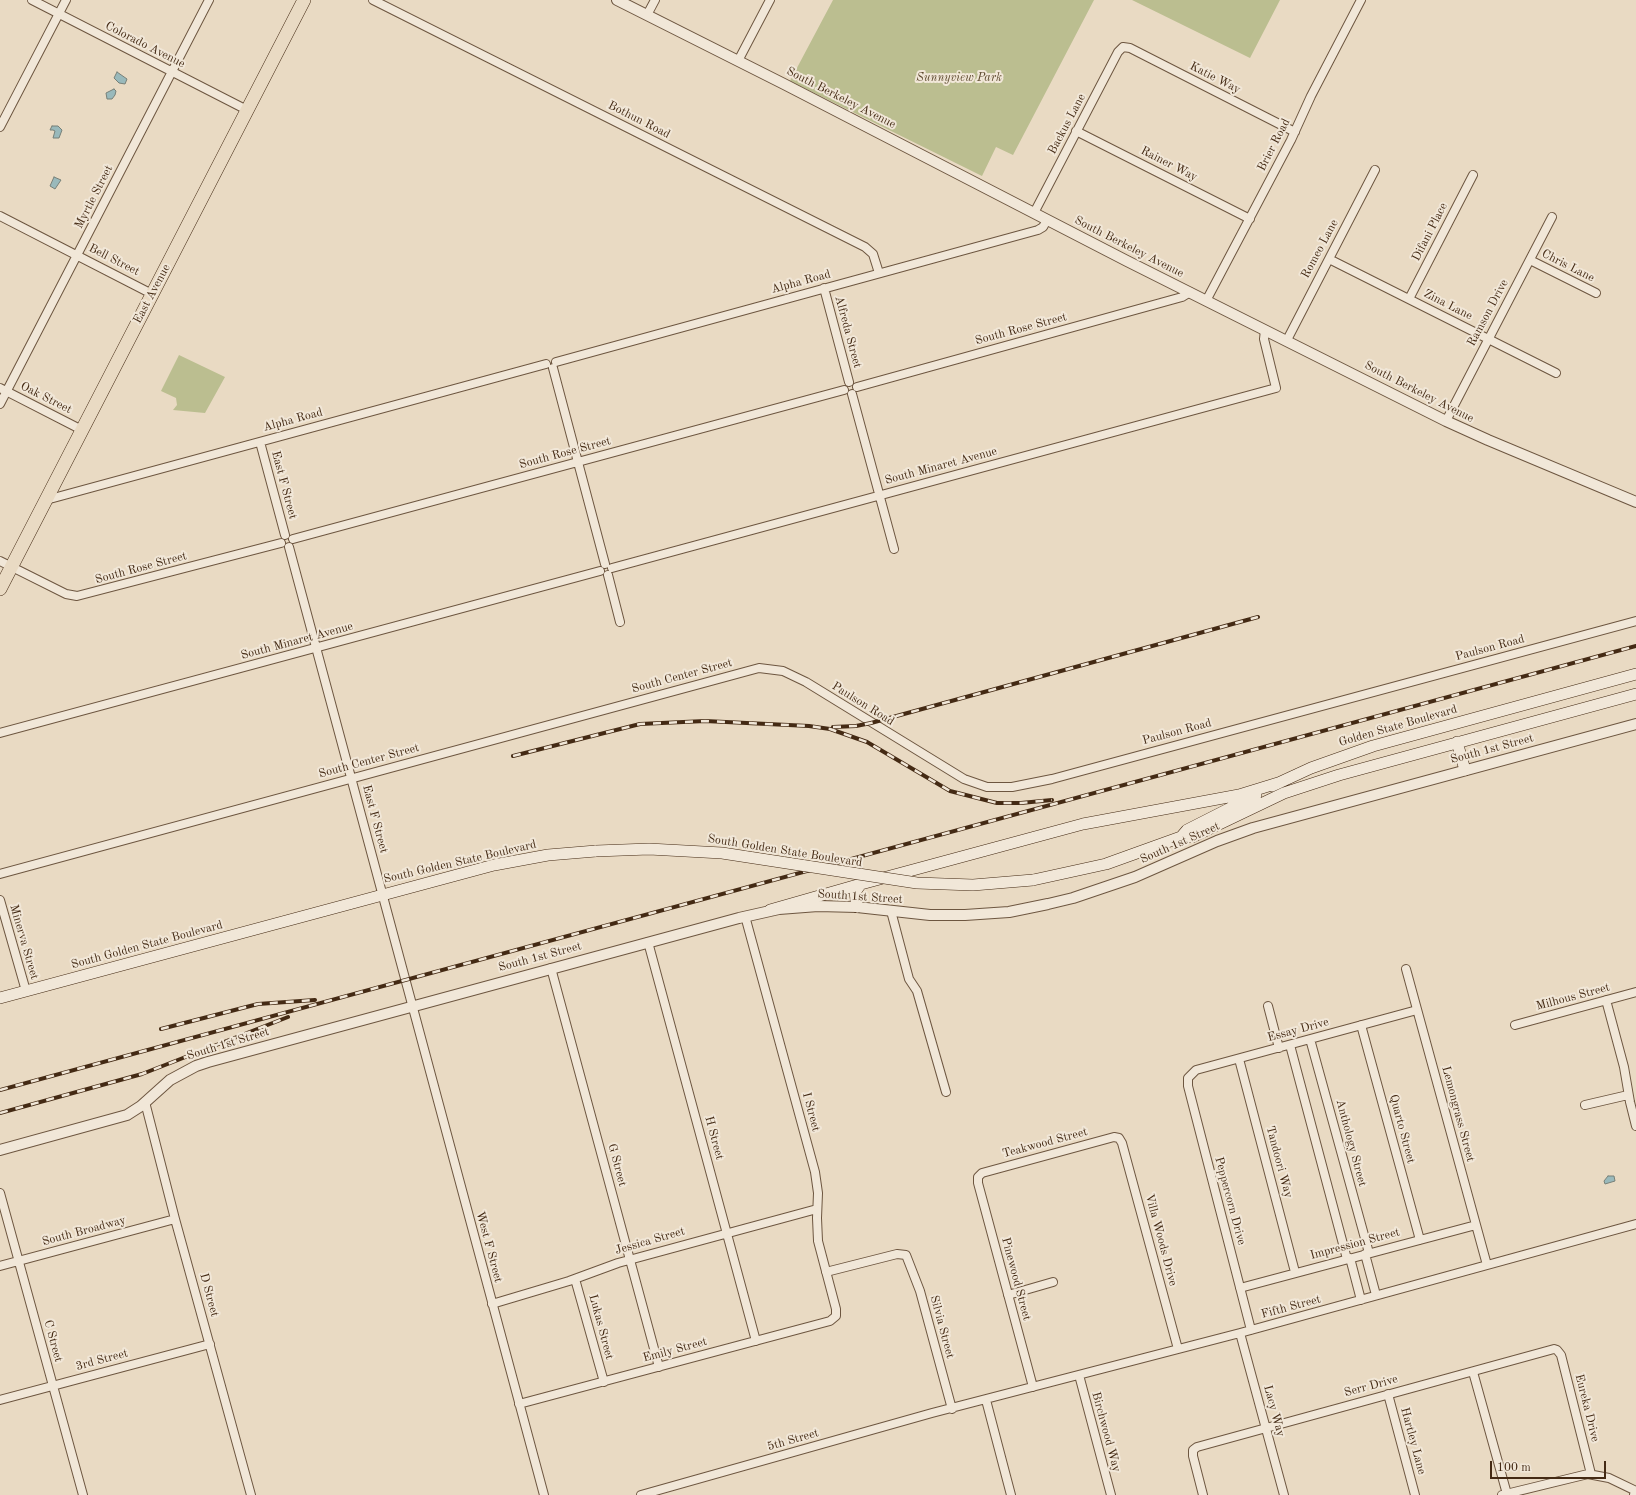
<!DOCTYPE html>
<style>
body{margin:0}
#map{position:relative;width:1636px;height:1495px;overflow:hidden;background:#e9dac3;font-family:"Old Standard TT",serif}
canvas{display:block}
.scale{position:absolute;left:1490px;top:1461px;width:116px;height:18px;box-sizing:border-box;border:2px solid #442a14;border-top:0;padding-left:5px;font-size:12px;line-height:14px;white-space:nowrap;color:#442a14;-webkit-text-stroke:3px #f1e7d8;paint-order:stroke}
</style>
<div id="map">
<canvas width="1636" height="1495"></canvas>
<div class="scale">100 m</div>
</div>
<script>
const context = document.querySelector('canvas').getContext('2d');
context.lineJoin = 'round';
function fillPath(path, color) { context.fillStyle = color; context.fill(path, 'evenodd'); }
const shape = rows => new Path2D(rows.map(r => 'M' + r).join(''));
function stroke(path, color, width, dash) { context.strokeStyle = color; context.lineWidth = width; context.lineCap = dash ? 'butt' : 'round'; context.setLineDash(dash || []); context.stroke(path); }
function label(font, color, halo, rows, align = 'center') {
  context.font = font + ' "Old Standard TT",serif'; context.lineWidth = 4; context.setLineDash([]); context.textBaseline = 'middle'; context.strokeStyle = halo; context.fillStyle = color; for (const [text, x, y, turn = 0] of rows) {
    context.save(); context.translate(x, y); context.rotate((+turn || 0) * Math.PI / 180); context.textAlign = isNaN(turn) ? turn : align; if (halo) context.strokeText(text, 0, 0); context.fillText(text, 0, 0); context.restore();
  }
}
const green = shape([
 [833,0,1094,0,1013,155,996,147,982,176,790,81],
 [1132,0,1280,0,1250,58],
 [179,355,225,377,205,413,173,410,177,405,176,398,161,391]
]);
const water = shape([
 [117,72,127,79,125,84,119,83,114,78,117,72],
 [114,89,116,91,115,95,112,99,107,99,106,93,114,89],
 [52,126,58,126,62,130,59,138,53,138,55,131,53,130,50,130,52,126],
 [54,177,61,180,55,189,50,186,54,177],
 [1608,1176,1614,1176,1615,1181,1605,1184,1604,1181,1608,1176]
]);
const minor = shape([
 [32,0,247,110],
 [373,0,865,247,873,254,879,273],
 [647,15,655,0],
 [738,61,770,0],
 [0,127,66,0],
 [1076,131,1250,219],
 [1034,213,1118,52,1123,47,1130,48,1295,132],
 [0,216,152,294],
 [1329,259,1556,373],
 [1530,260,1596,293],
 [824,288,849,382],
 [1409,299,1473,175],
 [1206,301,1291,140,1311,96,1361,0],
 [1287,340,1375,170],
 [556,362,1038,230,1043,227,1047,220],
 [553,368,605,564],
 [857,387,1182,297,1190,292],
 [0,388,82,430],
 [852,394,894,549],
 [0,404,209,0],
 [1446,421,1552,217],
 [260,442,285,535],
 [46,500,546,364],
 [293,539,844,390],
 [289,547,544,1495],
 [0,561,66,594,77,596,281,543],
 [612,568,1276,388,1264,339,1265,330],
 [608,575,620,622],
 [0,733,600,571],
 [0,874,759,668,783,671,806,682,964,779,987,787,1012,787,1052,779,1636,621],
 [0,900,26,991],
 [891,911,909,979,917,991,946,1092],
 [648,942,756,1341],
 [551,968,659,1367],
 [1406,969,1487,1265],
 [1606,1000,1624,1067,1630,1102,1636,1126],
 [1268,1006,1279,1048],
 [1361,1025,1420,1240],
 [1515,1025,1636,992],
 [1310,1039,1369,1253],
 [1290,1045,1347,1259],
 [1239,1059,1295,1272],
 [145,1102,175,1219,251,1495],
 [1585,1105,1628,1095],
 [0,1193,83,1495],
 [1365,1254,1376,1295],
 [1350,1258,1361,1300],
 [0,1266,175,1219],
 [826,1272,897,1254,906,1255,920,1291,952,1409],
 [575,1279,604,1382],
 [1240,1288,1476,1225],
 [1008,1295,1053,1282],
 [492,1304,569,1281,618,1263,817,1209],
 [1251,1330,1188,1086,1188,1078,1196,1070,1417,1010],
 [1240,1333,1284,1495],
 [1473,1372,1507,1494],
 [1079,1375,1111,1495],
 [1033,1387,978,1183,978,1177,982,1173,1114,1137,1119,1138,1122,1143,1178,1349],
 [1388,1394,1415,1495],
 [0,1400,210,1344],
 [986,1400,1011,1495],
 [519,1404,830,1321,836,1316,836,1309,818,1241,817,1218,818,1193,815,1172,745,916],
 [641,1495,932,1413,1240,1333,1636,1224],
 [1203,1495,1193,1456,1193,1450,1197,1447,1554,1349,1557,1350,1561,1355,1591,1474],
 [1502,1495,1588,1474,1609,1478,1636,1491]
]);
const tertiary = shape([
 [617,0,784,84,1127,261,1446,421,1488,440,1636,502],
 [0,1150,127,1115,141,1106,170,1080,196,1066,208,1062,739,918,779,909,818,906,857,907,930,915,965,915,1009,912,1048,904,1073,898,1135,877,1217,841,1253,828,1636,724],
 [1635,1495,1636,1493]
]);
const secondary = shape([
 [1457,742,1465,770],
 [1272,786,1311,768,1373,746,1636,674],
 [1181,837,1187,830,1256,795],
 [1033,880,1106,864,1181,837,1192,837,1284,793,1339,775,1636,694],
 [857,907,855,892,861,884],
 [770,910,861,884,1083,824,1239,795,1278,783],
 [0,998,494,865,548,855,596,851]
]);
const primary = shape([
 [0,589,304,0]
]);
const rail = shape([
 [833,727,856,726,871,723,1258,617],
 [513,756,640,724,705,721,809,726,830,729,867,742,950,791,997,803,1021,803,1052,800],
 [161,1029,258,1004,315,1000],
 [0,1090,1636,646],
 [0,1113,142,1074,288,1017]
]);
const secondaryBridge = shape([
 [596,851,649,849,722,853,917,883,973,885,1033,880]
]);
const streetNames = [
 ["Colorado Avenue",145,45,27],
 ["Katie Way",1215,78,27],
 ["South Berkeley Avenue",841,98,27],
 ["Bothun Road",639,120,27],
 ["Backus Lane",1067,124,-62],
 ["Brier Road",1274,145,-63],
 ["Rainer Way",1169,164,27],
 ["Myrtle Street",94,197,-63],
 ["Difani Place",1430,232,-63],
 ["South Berkeley Avenue",1129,247,27],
 ["Romeo Lane",1320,249,-62],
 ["Bell Street",114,260,27],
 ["Chris Lane",1568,266,27],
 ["Alpha Road",801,282,-15],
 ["East Avenue",152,294,-62],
 ["Zina Lane",1448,305,27],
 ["Ramson Drive",1488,313,-62],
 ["South Rose Street",1021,329,-15],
 ["Alfreda Street",848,332,75],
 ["South Berkeley Avenue",1419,392,27],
 ["Oak Street",46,398,27],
 ["Alpha Road",293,420,-15],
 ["South Rose Street",565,453,-15],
 ["South Minaret Avenue",941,466,-15],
 ["East F Street",284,485,75],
 ["South Rose Street",141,568,-15],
 ["South Minaret Avenue",297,641,-15],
 ["Paulson Road",1490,648,-15],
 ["South Center Street",682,676,-15],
 ["Paulson Road",863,704,32],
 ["Golden State Boulevard",1398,726,-16],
 ["Paulson Road",1177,732,-15],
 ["South 1st Street",1492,749,-15],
 ["South Center Street",369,761,-15],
 ["East F Street",375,819,75],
 ["South 1st Street",1180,843,-24],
 ["South Golden State Boulevard",785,851,9],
 ["South Golden State Boulevard",460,862,-13],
 ["South 1st Street",860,897,4],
 ["Minerva Street",24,942,74],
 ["South Golden State Boulevard",147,945,-15],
 ["South 1st Street",540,957,-15],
 ["Milhous Street",1573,997,-15],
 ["Essay Drive",1298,1030,-15],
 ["South 1st Street",228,1044,-17],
 ["I Street",811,1112,75],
 ["Lemongrass Street",1458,1114,75],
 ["Quarto Street",1402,1129,75],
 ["H Street",714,1138,75],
 ["Teakwood Street",1045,1143,-15],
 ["Anthology Street",1351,1143,75],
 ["Tandoori Way",1279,1162,75],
 ["G Street",617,1165,75],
 ["Peppercorn Drive",1230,1201,75],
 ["South Broadway",84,1231,-15],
 ["Villa Woods Drive",1161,1240,75],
 ["Jessica Street",650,1241,-16],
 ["Impression Street",1355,1244,-15],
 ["West F Street",489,1247,75],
 ["Pinewood Street",1016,1279,75],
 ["D Street",209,1295,75],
 ["Fifth Street",1291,1307,-15],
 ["Lukas Street",601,1327,75],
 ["Silvia Street",942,1327,75],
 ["C Street",53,1341,75],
 ["Emily Street",675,1350,-15],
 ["3rd Street",102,1360,-15],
 ["Serr Drive",1371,1386,-15],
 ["Eureka Drive",1587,1408,76],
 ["Lacy Way",1274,1411,75],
 ["Birchwood Way",1106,1432,75],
 ["5th Street",793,1440,-16],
 ["Hartley Lane",1413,1441,75]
];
const parkNames = [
 ["Sunnyview Park",959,78]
];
fillPath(green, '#bbbe90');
fillPath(water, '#99b9bb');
stroke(water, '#778078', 1);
stroke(minor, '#6d5640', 10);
stroke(tertiary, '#6d5640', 12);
stroke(secondary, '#442a14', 12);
stroke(primary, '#442a14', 14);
stroke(minor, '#f1e7d8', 8);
stroke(tertiary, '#f1e7d8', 10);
stroke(secondary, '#f1e7d8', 11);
stroke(primary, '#e9dac3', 13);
stroke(rail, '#442a14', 4);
stroke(rail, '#f1e7d8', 2.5, [8]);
stroke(secondaryBridge, '#442a14', 12, []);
stroke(secondaryBridge, '#f1e7d8', 11);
label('12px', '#442a14', '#f1e7d8', streetNames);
label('italic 12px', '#5c482d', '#f1e7d8', parkNames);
</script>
